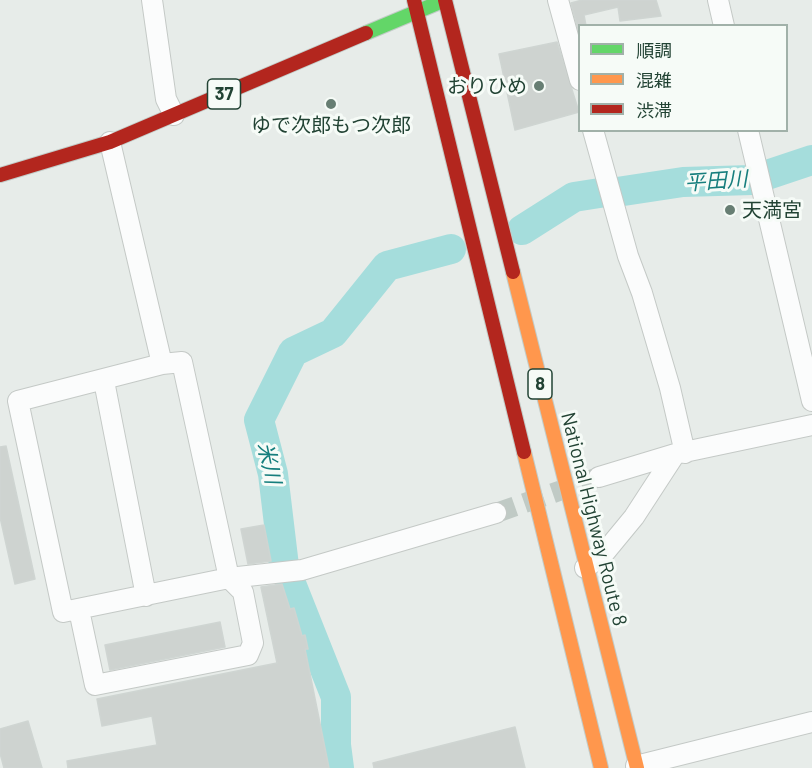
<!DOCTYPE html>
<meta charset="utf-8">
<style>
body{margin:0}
#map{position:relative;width:812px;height:768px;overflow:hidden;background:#e7ece9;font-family:Barlow,"Noto Sans JP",sans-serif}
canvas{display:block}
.legend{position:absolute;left:578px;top:24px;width:210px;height:108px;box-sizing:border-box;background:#f6fbf7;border:2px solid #a1b1a9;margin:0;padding:8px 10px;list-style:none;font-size:18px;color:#224334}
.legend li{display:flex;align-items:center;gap:12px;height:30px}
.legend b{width:30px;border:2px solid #a1b1a9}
</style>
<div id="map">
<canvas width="812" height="768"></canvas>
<ul class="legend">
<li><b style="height:8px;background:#63d668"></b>順調</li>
<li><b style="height:8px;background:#ff974d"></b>混雑</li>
<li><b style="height:8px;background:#b3261e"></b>渋滞</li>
</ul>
</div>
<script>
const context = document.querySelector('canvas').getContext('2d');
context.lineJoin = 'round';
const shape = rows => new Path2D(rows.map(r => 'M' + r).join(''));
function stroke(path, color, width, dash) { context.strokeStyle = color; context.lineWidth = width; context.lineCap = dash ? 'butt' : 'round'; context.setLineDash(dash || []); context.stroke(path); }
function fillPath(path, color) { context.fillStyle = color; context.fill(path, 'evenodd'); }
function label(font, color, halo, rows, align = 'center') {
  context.font = font + ' Barlow,"Noto Sans JP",sans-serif'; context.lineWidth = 6; context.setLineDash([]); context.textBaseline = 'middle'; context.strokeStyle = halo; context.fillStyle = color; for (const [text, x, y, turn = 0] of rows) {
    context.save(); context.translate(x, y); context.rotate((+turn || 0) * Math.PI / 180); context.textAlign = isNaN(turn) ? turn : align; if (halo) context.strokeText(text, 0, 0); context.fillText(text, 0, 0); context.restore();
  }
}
const river = shape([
 [617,192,683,182,752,180,812,160],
 [522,230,574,197,606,192],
 [339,768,336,745,336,697,284,566,273,474,259,420,293,352,333,333,387,266,451,249]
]);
const building = shape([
 [582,0,656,0,661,16,620,21,618,7,584,15,586,26,579,26,579,33,571,3,582,0],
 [557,42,579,112,515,130,499,54,557,42],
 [6,446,35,579,15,584,0,517,0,447,6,446],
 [264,525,271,561,248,564,241,529,264,525],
 [282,584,290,609,294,608,302,636,305,635,308,649,305,649,329,768,68,768,67,761,157,745,152,716,102,726,97,699,277,663,261,587,282,584],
 [220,622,225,647,110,670,105,645,220,622],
 [28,721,42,768,4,768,0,753,0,729,28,721],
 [515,727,525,768,374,768,373,763,515,727]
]);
const streetTunnel = shape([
 [496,513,599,477]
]);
const street = shape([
 [152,0,166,99,174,115],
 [558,0,580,80],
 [718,0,724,26],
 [593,130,628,256,642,293,670,388,685,453],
 [748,130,812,401],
 [110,142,162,364],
 [104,381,146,596],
 [599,477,675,454],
 [585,568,601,557,634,517,675,454,812,425],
 [79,610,95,685,248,655,253,643,243,592,229,578,182,362,162,364,18,401,63,612,229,578,302,570,496,513],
 [636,766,812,722]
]);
const fast = shape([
 [366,33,440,2]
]);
const slow = shape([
 [513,272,637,768],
 [524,452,601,768]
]);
const jam = shape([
 [414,0,524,452],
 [445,0,513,272],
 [0,175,110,142,366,33]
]);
const markers = [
 [539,86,6,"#677e73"],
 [331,104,6,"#677e73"],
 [730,210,6,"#677e73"]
];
const shields = [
 [224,94,33],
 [540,384,24]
];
const shieldNames = [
 ["37",224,94],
 ["8",540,384]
];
const poiNames = [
 ["おりひめ",527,86],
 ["ゆで次郎もつ次郎",331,125,"center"],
 ["天満宮",742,210,"left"]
];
const streetNames = [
 ["National Highway Route 8",594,519,76]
];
const waterNames = [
 ["平田川",716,181,-4],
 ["米川",269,463,78]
];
stroke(river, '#a5dddc', 30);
fillPath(building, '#ced3d0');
stroke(building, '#cfd5d2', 1.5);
stroke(streetTunnel, '#c0cac5', 20, [20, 10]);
stroke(street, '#c4c9c6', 22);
stroke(fast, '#c2cbc7', 16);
stroke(slow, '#c2cbc7', 16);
stroke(jam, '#c2cbc7', 16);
stroke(street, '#fbfcfc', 20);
stroke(fast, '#63d668', 14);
stroke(slow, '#ff974d', 14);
stroke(jam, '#b3261e', 14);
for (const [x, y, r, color] of markers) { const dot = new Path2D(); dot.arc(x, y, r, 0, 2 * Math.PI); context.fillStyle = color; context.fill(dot); stroke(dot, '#f6fbf7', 2); }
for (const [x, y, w] of shields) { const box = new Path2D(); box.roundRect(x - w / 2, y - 15, w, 30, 4.5); context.fillStyle = '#f6fbf7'; context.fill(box); stroke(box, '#224334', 1.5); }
label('bold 18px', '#224334', null, shieldNames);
label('20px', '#224334', '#f6fbf7', poiNames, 'right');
label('20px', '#224334', '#f6fbf7', streetNames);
label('italic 21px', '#167e7d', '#f6fbf7', waterNames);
</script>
